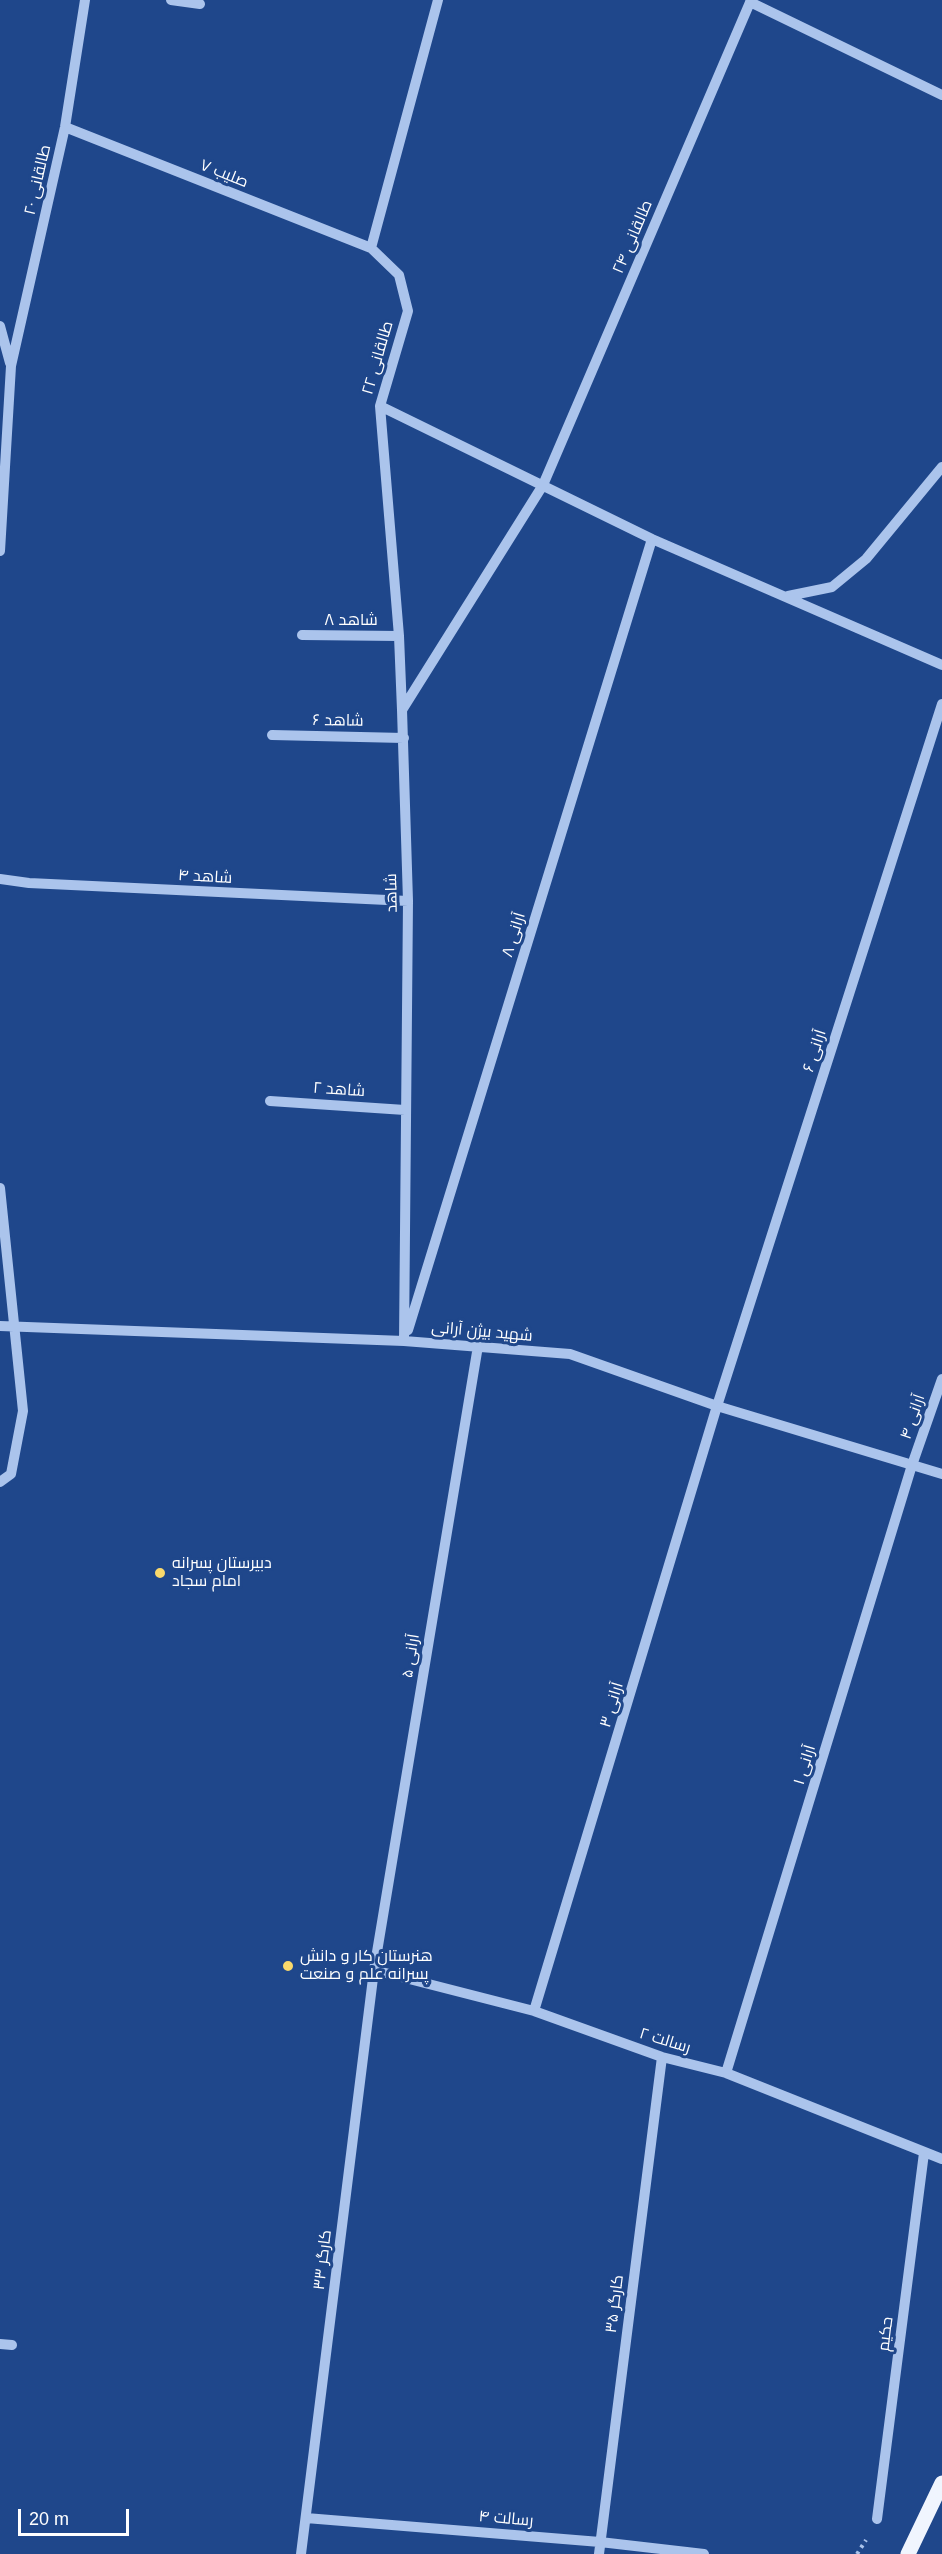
<!DOCTYPE html>
<meta charset="utf-8">
<style>
body{margin:0}
#map{position:relative;width:942px;height:2554px;overflow:hidden;background:#1f478b;font-family:Helvetica,sans-serif}
canvas{display:block}
.scale{position:absolute;left:18px;top:2509px;width:111px;height:27px;box-sizing:border-box;border:3px solid #fff;border-top:0;padding-left:8px;font-size:18px;line-height:21px;white-space:nowrap;color:#fff;-webkit-text-stroke:4px #1f478b;paint-order:stroke}
</style>
<div id="map">
<canvas width="942" height="2554"></canvas>
<div class="scale">20 m</div>
</div>
<script>
const context = document.querySelector('canvas').getContext('2d');
context.lineJoin = 'round';
const shape = rows => new Path2D(rows.map(r => 'M' + r).join(''));
function stroke(path, color, width, dash) { context.strokeStyle = color; context.lineWidth = width; context.lineCap = dash ? 'butt' : 'round'; context.setLineDash(dash || []); context.stroke(path); }
function label(font, color, halo, rows, align = 'center') {
  context.font = font + ' Helvetica,Cairo,sans-serif'; context.lineWidth = 6; context.setLineDash([]); context.textBaseline = 'middle'; context.strokeStyle = halo; context.fillStyle = color; for (const [text, x, y, turn = 0] of rows) {
    context.save(); context.translate(x, y); context.rotate((+turn || 0) * Math.PI / 180); context.textAlign = isNaN(turn) ? turn : align; if (halo) context.strokeText(text, 0, 0); context.fillText(text, 0, 0); context.restore();
  }
}
const path = shape([
 [857,2554,866,2540]
]);
const minor = shape([
 [171,0,200,4],
 [750,2,942,95],
 [65,127,371,248],
 [0,326,10,363],
 [380,406,652,539,942,665],
 [0,551,11,366,65,127,85,0],
 [788,596,832,587,866,559,942,467],
 [302,635,399,636],
 [402,710,399,636,380,406,408,311,399,275,371,248,438,0],
 [272,735,404,738],
 [0,879,29,883,408,901],
 [270,1101,405,1110],
 [0,1188,23,1411,11,1474,0,1482],
 [0,1326,404,1341,570,1354,717,1406,942,1474],
 [408,1330,652,539],
 [404,1341,408,901,402,710,543,485,751,0],
 [374,1970,534,2011,662,2057,726,2073,942,2159],
 [534,2011,717,1406,942,704],
 [726,2073,912,1465,942,1379],
 [0,2344,12,2345],
 [306,2518,600,2542,704,2554],
 [877,2519,924,2153],
 [301,2554,374,1970,478,1346],
 [599,2554,662,2057]
]);
const major = shape([
 [908,2554,942,2483]
]);
const markers = [
 [160,1573,6,"#fad96b"],
 [288,1966,6,"#fad96b"]
];
const streetNames = [
 ["صلیب ۷",224,174,22],
 ["طالقانی ۲۰",38,180,-77],
 ["طالقانی ۲۴",633,237,-67],
 ["طالقانی ۲۲",378,358,-74],
 ["شاهد ۸",351,621],
 ["شاهد ۶",338,721,1],
 ["شاهد ۴",205,877,3],
 ["شاهد",392,893,-91],
 ["آرانی ۸",514,935,-73],
 ["آرانی ۶",815,1051,-72],
 ["شاهد ۲",339,1090,4],
 ["شهید بیژن آرانی",482,1332,5],
 ["آرانی ۴",913,1417,-71],
 ["آرانی ۵",411,1656,-81],
 ["آرانی ۳",612,1705,-73],
 ["آرانی ۱",805,1765,-73],
 ["رسالت ۲",665,2041,17],
 ["کارگر ۳۳",323,2260,-83],
 ["کارگر ۳۵",615,2304,-83],
 ["حکیم",886,2334,-83],
 ["رسالت ۴",506,2519,5]
];
const poiNames = [
 ["دبیرستان پسرانه",172,1564],
 ["امام سجاد",172,1582],
 ["هنرستان کار و دانش",300,1957],
 ["پسرانه علم و صنعت",300,1975]
];
stroke(path, '#abc4ec', 4, [3, 4.5]);
stroke(minor, '#abc4ec', 10);
stroke(major, '#f0f5fe', 15);
for (const [x, y, r, color] of markers) { const dot = new Path2D(); dot.arc(x, y, r, 0, 2 * Math.PI); context.fillStyle = color; context.fill(dot); stroke(dot, '#1f478b', 2); }
label('16px', '#fff', '#1f478b', streetNames);
label('16px', '#fff', '#1f478b', poiNames, 'left');
</script>
